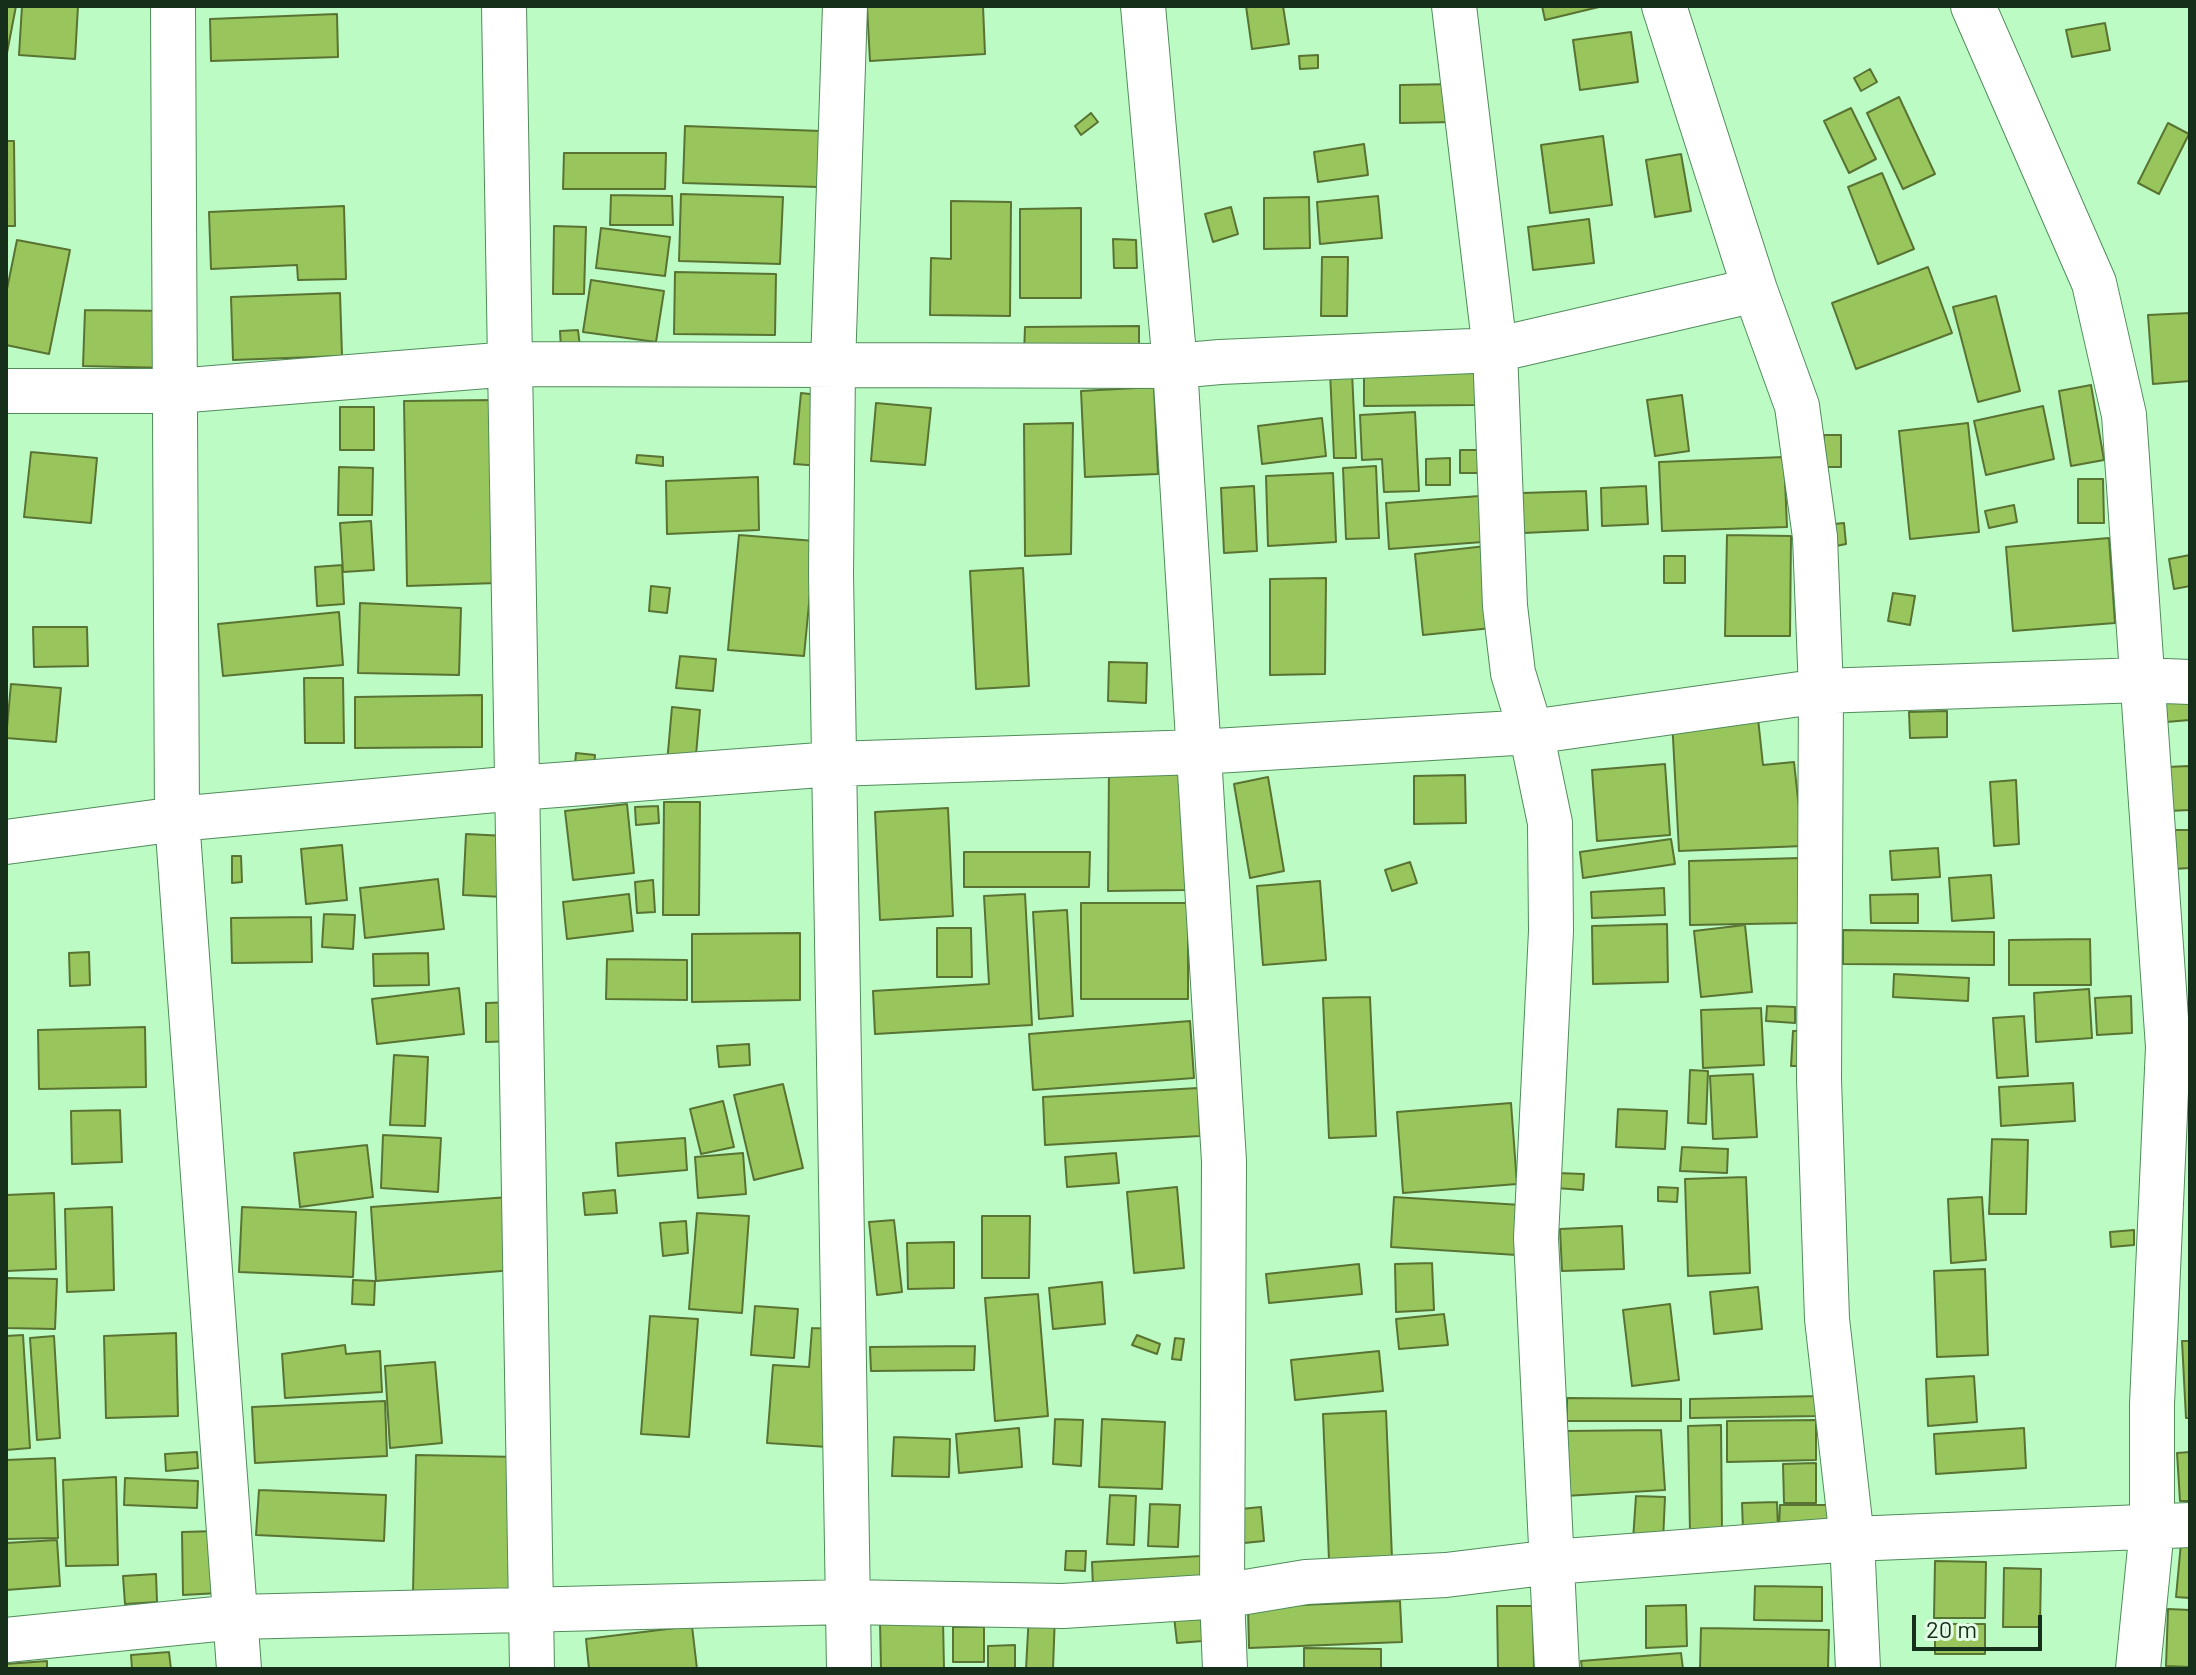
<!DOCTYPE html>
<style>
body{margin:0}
#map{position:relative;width:2196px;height:1675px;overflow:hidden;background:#bdfbc5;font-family:Barlow,sans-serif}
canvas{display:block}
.frame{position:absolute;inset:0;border:8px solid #162f1a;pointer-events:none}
.scale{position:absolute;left:1912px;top:1615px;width:130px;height:36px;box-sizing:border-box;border:4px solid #162f1a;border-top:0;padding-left:10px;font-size:24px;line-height:28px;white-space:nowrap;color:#162f1a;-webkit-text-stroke:6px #e5fee8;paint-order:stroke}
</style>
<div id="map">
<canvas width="2196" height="1675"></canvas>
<div class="frame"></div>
<div class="scale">20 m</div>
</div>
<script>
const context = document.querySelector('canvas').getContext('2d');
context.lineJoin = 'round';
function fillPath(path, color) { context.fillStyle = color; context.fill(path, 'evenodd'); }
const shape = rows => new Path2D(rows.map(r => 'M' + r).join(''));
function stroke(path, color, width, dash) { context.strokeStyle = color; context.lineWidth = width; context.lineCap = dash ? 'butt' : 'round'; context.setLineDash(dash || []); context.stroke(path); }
const building = shape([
 [6,6,16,6,7,53,6,53,6,6],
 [22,6,78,6,75,59,19,55,22,6],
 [867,6,983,6,985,54,870,61,867,6],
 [1246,6,1283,6,1289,44,1252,49,1246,6],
 [1542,6,1603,6,1545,20,1542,6],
 [337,14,338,57,211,61,210,19,337,14],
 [2105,23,2110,50,2072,57,2066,30,2105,23],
 [1631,32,1638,82,1580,90,1573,40,1631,32],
 [1318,55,1318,68,1300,69,1299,56,1318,55],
 [1870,69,1877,82,1861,91,1854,78,1870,69],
 [1456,84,1456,122,1400,123,1400,85,1456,84],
 [1899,97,1935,174,1903,189,1867,113,1899,97],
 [1851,108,1876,159,1849,173,1824,121,1851,108],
 [1091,113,1098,122,1081,135,1075,126,1091,113],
 [2168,123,2189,134,2159,194,2138,183,2168,123],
 [685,126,821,131,819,187,683,183,685,126],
 [1603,136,1612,205,1550,213,1541,145,1603,136],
 [6,141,14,141,15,226,6,226,6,141],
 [1364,144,1368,175,1318,182,1314,152,1364,144],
 [564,153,666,153,665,189,563,189,564,153],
 [1681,154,1691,211,1655,217,1646,160,1681,154],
 [1882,173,1914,249,1878,264,1848,187,1882,173],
 [681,194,783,197,780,264,679,261,681,194],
 [611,195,672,196,673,225,610,225,611,195],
 [1378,196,1382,238,1320,244,1317,202,1378,196],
 [1309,197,1310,248,1264,249,1264,198,1309,197],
 [951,201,1011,202,1010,316,930,315,931,258,951,259,951,201],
 [344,206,346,279,298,280,297,265,211,269,209,212,344,206],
 [1231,207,1238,234,1213,242,1205,214,1231,207],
 [1081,208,1081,298,1020,298,1020,209,1081,208],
 [1589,219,1594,263,1533,270,1528,227,1589,219],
 [554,226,586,227,584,294,553,294,554,226],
 [601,228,670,237,665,276,596,268,601,228],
 [1113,239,1136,240,1137,268,1114,268,1113,239],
 [17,240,70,250,49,354,6,345,6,294,17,240],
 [1322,257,1348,257,1347,316,1321,316,1322,257],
 [1928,267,1952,333,1856,369,1832,303,1928,267],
 [675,272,776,274,775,335,674,334,675,272],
 [591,280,664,291,656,342,583,332,591,280],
 [340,293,342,356,233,360,231,297,340,293],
 [1996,296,2020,391,1978,402,1953,307,1996,296],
 [85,310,171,311,169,368,83,366,85,310],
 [2190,313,2190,381,2153,384,2148,315,2190,313],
 [1139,326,1139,354,1024,355,1025,327,1139,326],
 [578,330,580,347,561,349,560,331,578,330],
 [1476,365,1476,405,1364,406,1364,366,1476,365],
 [1330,372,1352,372,1356,458,1334,458,1330,372],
 [2091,385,2104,460,2071,466,2059,391,2091,385],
 [1154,387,1158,474,1085,477,1081,391,1154,387],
 [801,393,828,396,822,466,794,464,801,393],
 [1682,395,1689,451,1655,456,1647,400,1682,395],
 [495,400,497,583,407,586,404,401,495,400],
 [876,403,931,408,925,465,871,461,876,403],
 [2043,406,2054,459,1986,475,1974,421,2043,406],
 [340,407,374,407,374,450,340,450,340,407],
 [1415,412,1419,491,1384,492,1382,459,1362,460,1360,415,1415,412],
 [1322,418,1326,456,1262,464,1258,426,1322,418],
 [1073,423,1071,554,1025,556,1024,424,1073,423],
 [1968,423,1979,532,1910,539,1899,431,1968,423],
 [1824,435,1841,435,1841,467,1824,467,1824,435],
 [1460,450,1491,450,1492,473,1460,473,1460,450],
 [31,452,97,458,91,523,24,517,31,452],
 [637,455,663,457,663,466,636,463,637,455],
 [1784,457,1787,527,1662,531,1659,462,1784,457],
 [1450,458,1450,485,1426,485,1426,459,1450,458],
 [1376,466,1379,538,1346,539,1343,468,1376,466],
 [339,467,373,468,372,515,338,515,339,467],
 [1333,473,1336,542,1268,546,1266,476,1333,473],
 [758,477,759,530,667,534,666,481,758,477],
 [2078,479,2103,479,2104,523,2078,523,2078,479],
 [1254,486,1257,551,1224,553,1221,488,1254,486],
 [1646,486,1648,524,1602,526,1601,488,1646,486],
 [1586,491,1588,530,1523,533,1522,493,1586,491],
 [1493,495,1496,541,1389,549,1386,503,1493,495],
 [2014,505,2017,522,1989,528,1985,511,2014,505],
 [371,521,374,570,343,572,340,523,371,521],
 [1844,523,1846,544,1836,546,1834,524,1844,523],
 [739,535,815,541,804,656,728,650,739,535],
 [1727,535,1791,536,1790,636,1725,636,1727,535],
 [2109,538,2115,623,2013,631,2006,547,2109,538],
 [1495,545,1502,627,1423,635,1415,554,1495,545],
 [2190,555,2190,586,2174,589,2169,559,2190,555],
 [1664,556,1685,556,1685,583,1664,583,1664,556],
 [342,565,344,604,317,606,315,567,342,565],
 [1023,568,1029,686,976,689,970,571,1023,568],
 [1326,578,1325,674,1270,675,1270,579,1326,578],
 [651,586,670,588,667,613,649,611,651,586],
 [1893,593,1915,596,1910,625,1888,621,1893,593],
 [360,603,461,608,459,675,358,673,360,603],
 [339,612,343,665,223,676,218,624,339,612],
 [33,627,87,627,88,666,34,667,33,627],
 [680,656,716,659,713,691,676,688,680,656],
 [1109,662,1147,663,1146,703,1108,701,1109,662],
 [304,678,343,678,344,743,305,743,304,678],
 [11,684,61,688,56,742,6,738,11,684],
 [2190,691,2190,720,2166,722,2163,694,2190,691],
 [482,695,482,747,355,748,355,697,482,695],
 [672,707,700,710,695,766,667,763,672,707],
 [1757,709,1763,765,1794,762,1803,846,1679,851,1672,719,1757,709],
 [1947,711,1947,737,1910,738,1909,712,1947,711],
 [576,753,595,755,593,777,574,776,576,753],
 [1665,764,1670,835,1597,841,1592,770,1665,764],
 [2190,766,2190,810,2168,811,2166,767,2190,766],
 [1109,768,1186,768,1186,890,1108,891,1109,768],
 [1465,775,1466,823,1414,824,1414,776,1465,775],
 [1268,777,1284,871,1250,878,1234,784,1268,777],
 [2016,780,2019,844,1994,846,1990,782,2016,780],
 [664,802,700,802,699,915,663,915,664,802],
 [627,804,634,873,573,880,565,811,627,804],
 [658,806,659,823,636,825,635,807,658,806],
 [948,808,953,916,880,920,875,812,948,808],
 [2172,830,2190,830,2190,868,2173,869,2172,830],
 [466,834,506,836,504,897,463,895,466,834],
 [1671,839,1675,864,1583,878,1580,852,1671,839],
 [342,845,347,900,306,904,301,849,342,845],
 [1938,848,1940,877,1892,880,1890,851,1938,848],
 [964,852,1090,852,1089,887,964,887,964,852],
 [232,856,241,856,242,882,232,883,232,856],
 [1801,858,1802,923,1690,925,1689,861,1801,858],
 [1410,862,1417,883,1392,891,1385,870,1410,862],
 [1991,875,1994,918,1952,921,1949,878,1991,875],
 [438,879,444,929,365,938,360,888,438,879],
 [653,880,655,912,637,913,635,882,653,880],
 [1320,881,1326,960,1263,965,1257,886,1320,881],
 [1664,888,1665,915,1592,918,1591,892,1664,888],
 [629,894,633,931,567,939,563,902,629,894],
 [1025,894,1032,1025,875,1034,873,991,989,984,984,896,1025,894],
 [1918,894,1918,923,1871,923,1870,895,1918,894],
 [1081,903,1188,903,1188,999,1081,999,1081,903],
 [1067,910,1073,1016,1039,1019,1033,912,1067,910],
 [324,914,355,915,353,949,322,947,324,914],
 [311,917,312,962,232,963,231,918,311,917],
 [1667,924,1668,982,1593,984,1592,926,1667,924],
 [1745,925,1752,992,1701,997,1694,931,1745,925],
 [937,928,971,928,972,977,937,977,937,928],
 [1843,930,1994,932,1994,965,1843,964,1843,930],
 [800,933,800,1000,692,1002,692,934,800,933],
 [2090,939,2091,985,2009,985,2009,940,2090,939],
 [89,952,90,985,70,986,69,953,89,952],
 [428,953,429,985,374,986,373,954,428,953],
 [607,959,687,960,687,1000,606,999,607,959],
 [1894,974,1969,978,1968,1001,1893,997,1894,974],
 [459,988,464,1034,377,1044,372,999,459,988],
 [2089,989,2092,1038,2036,1042,2034,993,2089,989],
 [2131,996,2132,1033,2097,1035,2095,998,2131,996],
 [1370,997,1376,1136,1329,1138,1323,998,1370,997],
 [516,1002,516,1041,486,1042,486,1003,516,1002],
 [1767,1006,1795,1007,1795,1023,1766,1021,1767,1006],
 [1761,1008,1764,1065,1703,1068,1701,1010,1761,1008],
 [2024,1016,2028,1076,1997,1078,1993,1018,2024,1016],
 [1190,1021,1194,1078,1033,1090,1029,1034,1190,1021],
 [145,1027,146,1087,39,1089,38,1030,145,1027],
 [1793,1031,1803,1031,1802,1066,1791,1066,1793,1031],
 [749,1044,750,1065,719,1067,717,1046,749,1044],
 [394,1055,428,1057,425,1126,390,1125,394,1055],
 [1690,1070,1708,1071,1706,1124,1688,1123,1690,1070],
 [1753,1074,1757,1137,1713,1139,1710,1076,1753,1074],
 [2073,1083,2075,1121,2001,1126,1999,1087,2073,1083],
 [783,1084,803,1168,754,1180,734,1095,783,1084],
 [1198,1088,1200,1136,1045,1145,1043,1097,1198,1088],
 [723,1101,734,1147,701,1154,690,1109,723,1101],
 [1511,1103,1517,1184,1403,1193,1397,1112,1511,1103],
 [1618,1109,1667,1111,1665,1149,1616,1147,1618,1109],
 [120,1110,122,1162,72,1164,71,1111,120,1110],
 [383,1135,441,1138,438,1192,381,1188,383,1135],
 [685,1138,687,1170,618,1176,616,1143,685,1138],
 [1992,1139,2028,1140,2026,1214,1989,1214,1992,1139],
 [367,1145,373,1197,300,1207,294,1153,367,1145],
 [1682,1147,1728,1149,1727,1173,1680,1171,1682,1147],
 [743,1153,746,1194,698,1198,695,1157,743,1153],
 [1116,1153,1119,1183,1067,1187,1065,1157,1116,1153],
 [1556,1173,1584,1174,1583,1190,1556,1188,1556,1173],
 [1746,1177,1750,1273,1688,1276,1685,1179,1746,1177],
 [1177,1187,1184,1268,1134,1273,1127,1192,1177,1187],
 [1658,1187,1678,1188,1677,1202,1658,1201,1658,1187],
 [615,1190,617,1213,585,1215,583,1193,615,1190],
 [54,1193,56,1269,6,1271,6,1195,54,1193],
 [509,1197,514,1270,376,1281,371,1207,509,1197],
 [1394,1197,1521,1205,1517,1255,1391,1247,1394,1197],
 [1982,1197,1986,1260,1951,1263,1948,1199,1982,1197],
 [112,1207,114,1290,67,1292,65,1209,112,1207],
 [242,1207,356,1212,353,1277,239,1272,242,1207],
 [697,1213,749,1216,742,1313,689,1309,697,1213],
 [982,1216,1030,1216,1029,1278,982,1278,982,1216],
 [894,1220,902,1292,877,1295,869,1222,894,1220],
 [686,1221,688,1253,663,1256,660,1223,686,1221],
 [1622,1226,1624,1269,1562,1271,1560,1229,1622,1226],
 [2134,1230,2134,1245,2111,1247,2110,1232,2134,1230],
 [954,1242,954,1288,908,1289,907,1243,954,1242],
 [1432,1263,1434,1310,1396,1312,1395,1264,1432,1263],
 [1359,1264,1362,1294,1269,1303,1266,1274,1359,1264],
 [1985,1269,1988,1355,1937,1357,1934,1271,1985,1269],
 [6,1278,57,1279,55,1329,6,1328,6,1278],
 [353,1280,375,1281,374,1305,352,1304,353,1280],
 [1102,1282,1105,1324,1053,1329,1049,1288,1102,1282],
 [1758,1287,1762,1329,1714,1334,1710,1292,1758,1287],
 [1038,1294,1048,1416,995,1421,985,1298,1038,1294],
 [1670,1304,1679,1380,1632,1386,1623,1310,1670,1304],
 [755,1306,798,1309,794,1358,751,1355,755,1306],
 [1444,1314,1448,1345,1399,1349,1396,1319,1444,1314],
 [650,1316,698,1319,689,1437,641,1434,650,1316],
 [812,1328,837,1329,828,1447,767,1443,773,1365,809,1367,812,1328],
 [176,1333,178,1416,106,1418,104,1336,176,1333],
 [23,1335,30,1448,6,1450,6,1336,23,1335],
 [1137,1335,1160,1344,1157,1354,1132,1345,1137,1335],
 [54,1336,60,1438,37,1440,30,1338,54,1336],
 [1175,1338,1184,1339,1181,1360,1172,1359,1175,1338],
 [2182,1341,2190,1341,2190,1418,2186,1418,2182,1341],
 [345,1345,346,1354,380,1351,382,1392,285,1398,282,1354,345,1345],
 [975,1346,974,1370,871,1371,870,1347,975,1346],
 [1379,1351,1383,1391,1295,1400,1291,1360,1379,1351],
 [435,1362,442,1443,390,1448,385,1366,435,1362],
 [1974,1376,1977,1422,1928,1426,1926,1379,1974,1376],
 [1819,1396,1820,1416,1690,1418,1690,1399,1819,1396],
 [1567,1398,1681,1399,1681,1421,1567,1421,1567,1398],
 [385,1401,387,1456,255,1463,252,1407,385,1401],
 [1386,1411,1392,1558,1329,1560,1323,1414,1386,1411],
 [1055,1419,1083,1420,1081,1466,1053,1464,1055,1419],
 [1102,1419,1165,1422,1162,1489,1099,1487,1102,1419],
 [1816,1420,1816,1460,1727,1462,1727,1421,1816,1420],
 [1721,1425,1722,1532,1690,1533,1688,1426,1721,1425],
 [1019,1428,1022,1467,959,1473,956,1434,1019,1428],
 [2024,1428,2026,1468,1936,1474,1934,1434,2024,1428],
 [1661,1430,1665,1490,1565,1496,1566,1431,1661,1430],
 [894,1437,950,1439,949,1477,892,1476,894,1437],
 [197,1452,198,1468,166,1471,165,1454,197,1452],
 [2190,1452,2190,1501,2180,1501,2177,1453,2190,1452],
 [416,1455,518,1457,514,1594,413,1592,416,1455],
 [55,1458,58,1538,6,1539,6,1460,55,1458],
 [1816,1463,1816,1503,1784,1503,1783,1464,1816,1463],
 [116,1477,118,1565,66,1566,63,1480,116,1477],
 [125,1478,198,1481,197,1508,124,1505,125,1478],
 [259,1490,386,1495,384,1541,256,1535,259,1490],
 [1110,1495,1136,1496,1134,1545,1107,1544,1110,1495],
 [1636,1496,1665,1497,1663,1541,1633,1540,1636,1496],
 [1777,1502,1778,1529,1743,1530,1742,1503,1777,1502],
 [1150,1504,1180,1505,1178,1547,1148,1546,1150,1504],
 [1780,1505,1829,1505,1829,1528,1779,1528,1780,1505],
 [1261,1507,1264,1541,1244,1543,1241,1509,1261,1507],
 [217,1531,219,1593,183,1595,182,1532,217,1531],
 [2182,1532,2190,1532,2190,1598,2176,1597,2182,1532],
 [57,1540,60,1586,6,1590,6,1543,57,1540],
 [1066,1551,1086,1551,1085,1571,1065,1570,1066,1551],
 [1202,1556,1203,1581,1093,1587,1092,1562,1202,1556],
 [1935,1561,1986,1562,1985,1618,1934,1618,1935,1561],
 [2004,1568,2041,1569,2040,1627,2003,1627,2004,1568],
 [156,1574,157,1602,125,1604,123,1576,156,1574],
 [1755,1586,1822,1587,1822,1621,1754,1620,1755,1586],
 [1400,1601,1402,1642,1249,1648,1248,1607,1400,1601],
 [1686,1605,1687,1646,1646,1648,1646,1606,1686,1605],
 [1497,1606,1533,1606,1534,1669,1498,1669,1497,1606],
 [2168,1609,2190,1610,2190,1667,2166,1666,2168,1609],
 [1029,1613,1055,1614,1053,1669,1026,1669,1029,1613],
 [1200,1613,1203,1641,1177,1643,1174,1616,1200,1613],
 [943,1620,944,1669,881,1669,880,1622,943,1620],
 [1935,1624,1985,1624,1985,1654,1935,1654,1935,1624],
 [692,1626,697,1669,589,1669,586,1639,692,1626],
 [953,1627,984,1627,984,1662,953,1662,953,1627],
 [1701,1628,1829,1630,1828,1669,1700,1669,1701,1628],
 [1015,1645,1015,1669,988,1669,988,1646,1015,1645],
 [1304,1648,1381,1649,1381,1669,1304,1669,1304,1648],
 [169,1652,171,1669,132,1669,131,1655,169,1652],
 [1681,1653,1683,1669,1582,1669,1581,1661,1681,1653],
 [47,1661,47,1669,6,1669,6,1664,47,1661]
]);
const minor = shape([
 [173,6,177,819,239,1669],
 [504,6,532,1669],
 [845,6,833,365,831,574,849,1669],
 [1143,6,1175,366,1224,1161,1222,1596,1225,1669],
 [1454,6,1495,350,1505,606,1513,673,1531,732,1550,823,1551,931,1536,1238,1557,1669],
 [1664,6,1755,290,1797,406,1815,537,1821,691,1819,1079,1827,1319,1852,1539,1858,1669],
 [1973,6,2094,283,2124,415,2168,1047,2152,1404,2152,1528,2138,1669],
 [6,391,176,391,511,364,1175,366,1220,362,1495,350,1755,290],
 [6,842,177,819,517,788,833,764,1198,752,1531,732,1821,691,2141,680,2190,682],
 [6,1640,236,1617,846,1602,1063,1606,1222,1596,1306,1582,1446,1575,1552,1562,1852,1539,2190,1525]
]);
fillPath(building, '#99c55d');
stroke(building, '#587332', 2);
stroke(minor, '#518c5b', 46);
stroke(minor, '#fff', 44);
</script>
